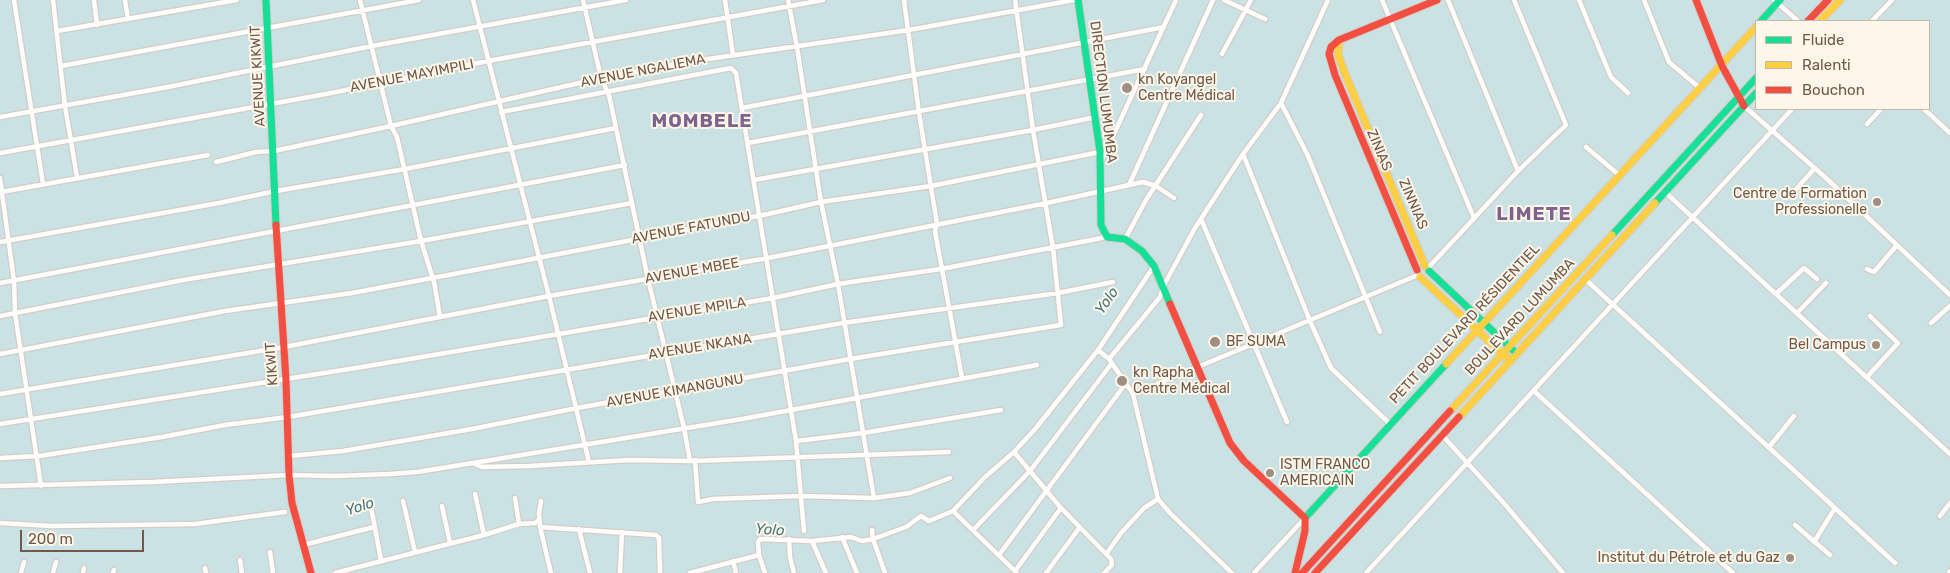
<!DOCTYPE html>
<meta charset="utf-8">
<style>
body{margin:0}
#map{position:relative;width:1950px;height:573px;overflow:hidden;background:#f5f0e8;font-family:Rubik,sans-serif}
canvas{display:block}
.legend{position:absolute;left:1755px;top:20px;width:175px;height:90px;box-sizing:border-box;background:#fdf6e9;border:1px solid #c5b7aa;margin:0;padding:6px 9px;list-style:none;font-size:15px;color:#70594b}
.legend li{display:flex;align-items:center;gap:10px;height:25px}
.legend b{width:25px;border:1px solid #c5b7aa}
.scale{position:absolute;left:20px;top:530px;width:124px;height:22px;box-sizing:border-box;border:2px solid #70594b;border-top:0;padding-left:6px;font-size:15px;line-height:18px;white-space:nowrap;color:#70594b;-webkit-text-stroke:4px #fdf6e9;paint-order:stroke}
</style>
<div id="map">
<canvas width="1950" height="573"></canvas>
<ul class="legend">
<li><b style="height:6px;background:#16e098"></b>Fluide</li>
<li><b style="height:6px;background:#ffcf43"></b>Ralenti</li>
<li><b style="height:6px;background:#f24e42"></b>Bouchon</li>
</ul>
<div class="scale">200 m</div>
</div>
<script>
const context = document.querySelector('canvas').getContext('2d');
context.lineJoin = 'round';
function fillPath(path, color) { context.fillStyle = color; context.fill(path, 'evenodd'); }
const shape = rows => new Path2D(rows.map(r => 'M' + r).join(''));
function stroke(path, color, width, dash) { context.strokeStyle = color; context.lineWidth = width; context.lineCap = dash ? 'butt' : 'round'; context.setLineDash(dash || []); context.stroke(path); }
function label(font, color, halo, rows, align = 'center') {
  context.font = font + ' Rubik,sans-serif'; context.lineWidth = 4; context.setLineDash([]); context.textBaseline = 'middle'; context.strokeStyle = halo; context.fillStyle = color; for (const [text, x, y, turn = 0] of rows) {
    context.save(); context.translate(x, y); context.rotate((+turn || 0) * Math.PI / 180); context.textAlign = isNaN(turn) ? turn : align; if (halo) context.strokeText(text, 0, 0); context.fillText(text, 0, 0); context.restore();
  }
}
const water = shape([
 [0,0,1950,0,1950,573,0,573],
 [1756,21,1929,21,1929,109,1756,109]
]);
const street = shape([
 [14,0,43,184],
 [53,0,65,106,77,177],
 [94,0,97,25],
 [125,0,128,19],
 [360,0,391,126,397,137,421,241,434,282,440,317],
 [473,0,549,296,589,462],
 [583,0,601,78,609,95,648,279,684,428,690,461],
 [725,0,733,55],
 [788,0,797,47,821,202,838,284,874,498],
 [904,0,919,113,937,224,935,231,962,378],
 [1224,0,1265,19],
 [1382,0,1474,218],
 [1448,0,1518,171],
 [1579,0,1611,77,1628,93],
 [1644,0,1669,62,1701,89],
 [1774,0,1798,21],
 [1872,21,1892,0],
 [57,31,237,0],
 [1222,54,1251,0],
 [61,66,419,0],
 [1281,103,1308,156,1380,332],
 [1744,106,1826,178,1950,295],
 [742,108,1164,27],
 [1924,109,1950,133],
 [501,112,731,68,736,73,796,441,804,531],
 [0,117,168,87,372,46,626,0],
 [1867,124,1881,109],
 [748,143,1145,69],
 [1586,147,1619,175],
 [0,153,326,94,488,61,823,0],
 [1243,154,1310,321,1331,368,1390,424],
 [216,162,256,152,274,151,391,126,601,78,694,61,909,30,1074,0],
 [1101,162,1176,0],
 [0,178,14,281,15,313,41,486],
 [754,180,1033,130,1096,117],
 [1129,185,1213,0],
 [1,192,208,155],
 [1665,192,1950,454],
 [1790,196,1815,168],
 [1201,219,1287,422],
 [1125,239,1146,200,1201,115],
 [0,242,219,203,276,191,405,169,616,128],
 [1428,268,1518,171,1566,125,1514,0],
 [1867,269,1874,272,1897,245],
 [1585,279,1895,563],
 [0,283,625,165],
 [1776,294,1804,268,1817,279],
 [1797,313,1826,283],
 [0,316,183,280,421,241,632,203],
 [1931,323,1950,306],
 [1098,350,1109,359,1133,394,1158,499,1170,513,1232,573],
 [0,354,225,311,352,293,475,270,768,214,821,202,931,186,1100,152],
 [1109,359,1160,297,1164,285,1195,228,1243,154,1281,103,1328,0],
 [1867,377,1898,343,1870,316],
 [1534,391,1733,573],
 [0,394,284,347,549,296,768,258,1047,203,1143,182,1156,186,1174,198],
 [1133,394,1418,275],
 [0,424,362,367,773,298,838,284,941,269,1107,237],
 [1442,435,1502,501,1563,573],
 [796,441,863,433,1001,410],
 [1769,447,1794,416],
 [1014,452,1061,508,1111,559,1112,565,1104,573],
 [289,456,343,451,472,429,577,408,850,359,1061,325,1053,248,1033,130,1015,0],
 [0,458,39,456,162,437,225,425,288,417,843,323,1058,293,1113,282],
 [695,460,698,502,713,499,801,496,874,498,910,493,950,478],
 [473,463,742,419,1037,365],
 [0,486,153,482,289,475,335,476,390,474,417,472,473,463,482,467,529,466,629,460,690,461,949,452],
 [475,494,484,535],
 [515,498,519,524],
 [403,501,415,552],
 [541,501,539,513,540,527,551,573],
 [442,506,450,543],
 [371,507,381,560],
 [953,511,1017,573],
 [1940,516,1950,503],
 [0,523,51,526,195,524,285,512],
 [1795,525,1830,555],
 [540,527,656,535,659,538,660,573],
 [579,529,590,573],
 [872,530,873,539,885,573],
 [973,530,1030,471,1112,363],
 [842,537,857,573],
 [789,539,790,557,794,573],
 [812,541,826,573],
 [1814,542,1835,508],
 [303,545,374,527],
 [270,552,273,573],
 [1107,553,1121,533,1144,508,1158,499],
 [999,555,1126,383],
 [240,560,242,573],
 [733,561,736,573],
 [205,568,206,573],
 [1015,571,1061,508],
 [21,573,24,562],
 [53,573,56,562],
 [83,573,84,568],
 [113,573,114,570],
 [335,573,484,535,519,524,535,523,539,520],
 [620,573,622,532],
 [690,573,759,555],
 [765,573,759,555,758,542,760,539,812,541,851,537,862,541,873,539,906,527,921,516,929,521,953,511,985,477,1014,452,1036,428,1098,350,1154,266],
 [1046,573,1080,527],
 [1254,573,1304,519],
 [1366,573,1792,109],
 [1949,573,1950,571]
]);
const fast = shape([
 [266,0,276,225],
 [1078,0,1100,152,1101,225,1107,237,1125,239,1142,251,1154,266,1170,304],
 [1761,21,1780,0],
 [1655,203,1756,93],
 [1612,235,1756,78],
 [1429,271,1516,353],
 [1305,518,1446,364]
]);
const slow = shape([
 [1820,21,1840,0],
 [1339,40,1338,54,1344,71,1425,266],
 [1420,277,1510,361],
 [1446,364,1756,27],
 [1450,411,1612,235],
 [1459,417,1655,203]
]);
const jam = shape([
 [1696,0,1722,66,1744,106],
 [1808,21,1828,0],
 [276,225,286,380,289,475,292,503,311,573],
 [1417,270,1335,75,1329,54,1331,47,1339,40,1437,0],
 [1170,304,1230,443,1244,461,1305,518,1305,531,1295,573],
 [1302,573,1450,411],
 [1315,573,1459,417]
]);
const markers = [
 [1127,88,6,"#9f8e82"],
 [1877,202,5,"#9f8e82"],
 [1215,342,6,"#9f8e82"],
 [1876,345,5,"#9f8e82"],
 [1122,381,6,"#9f8e82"],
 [1270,473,5,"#9f8e82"],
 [1790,558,5,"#9f8e82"]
];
const streetNames = [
 ["AVENUE NGALIEMA",643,71,-11],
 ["AVENUE KIKWIT",258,76,-93],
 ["AVENUE MAYIMPILI",412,76,-11],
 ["DIRECTION LUMUMBA",1103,92,83],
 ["ZINIAS",1379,150,67],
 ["ZINNIAS",1413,204,67],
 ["AVENUE FATUNDU",691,228,-11],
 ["AVENUE MBEE",692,271,-10],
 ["AVENUE MPILA",697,310,-9],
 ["BOULEVARD LUMUMBA",1520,317,-47],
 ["PETIT BOULEVARD RÉSIDENTIEL",1465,324,-47],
 ["AVENUE NKANA",700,347,-9],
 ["KIKWIT",272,364,-94],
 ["AVENUE KIMANGUNU",675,391,-10]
];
const poiNames = [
 ["kn Koyangel",1138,80],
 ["Centre Médical",1138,96],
 ["Centre de Formation",1867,194,"right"],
 ["Professionelle",1867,210,"right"],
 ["BF SUMA",1226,342],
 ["Bel Campus",1866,345,"right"],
 ["kn Rapha",1133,373],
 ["Centre Médical",1133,389],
 ["ISTM FRANCO",1280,465],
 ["AMERICAIN",1280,481],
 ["Institut du Pétrole et du Gaz",1780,558,"right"]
];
const waterNames = [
 ["Yolo",1107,301,-55],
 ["Yolo",360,507,-19],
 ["Yolo",770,530,4]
];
const districtNames = [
 ["MOMBELE",702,122],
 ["LIMETE",1534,215]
];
fillPath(water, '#cbe2e4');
stroke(street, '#d4cdc7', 7);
stroke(fast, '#d4ccc5', 9);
stroke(slow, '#d4ccc5', 9);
stroke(jam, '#d4ccc5', 9);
stroke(street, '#fefdfc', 4.5);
stroke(fast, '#16e098', 7);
stroke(slow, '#ffcf43', 7);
stroke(jam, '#f24e42', 7);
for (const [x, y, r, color] of markers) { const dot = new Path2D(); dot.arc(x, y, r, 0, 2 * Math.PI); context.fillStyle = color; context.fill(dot); stroke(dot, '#fdf6e9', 2); }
label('14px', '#70594b', '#fdf6e9', streetNames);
label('14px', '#70594b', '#fdf6e9', poiNames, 'left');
label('italic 15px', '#477882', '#fdf6e9', waterNames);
context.letterSpacing = '1px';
label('bold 19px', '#7f638c', '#fdf6e9', districtNames);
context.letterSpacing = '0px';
</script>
